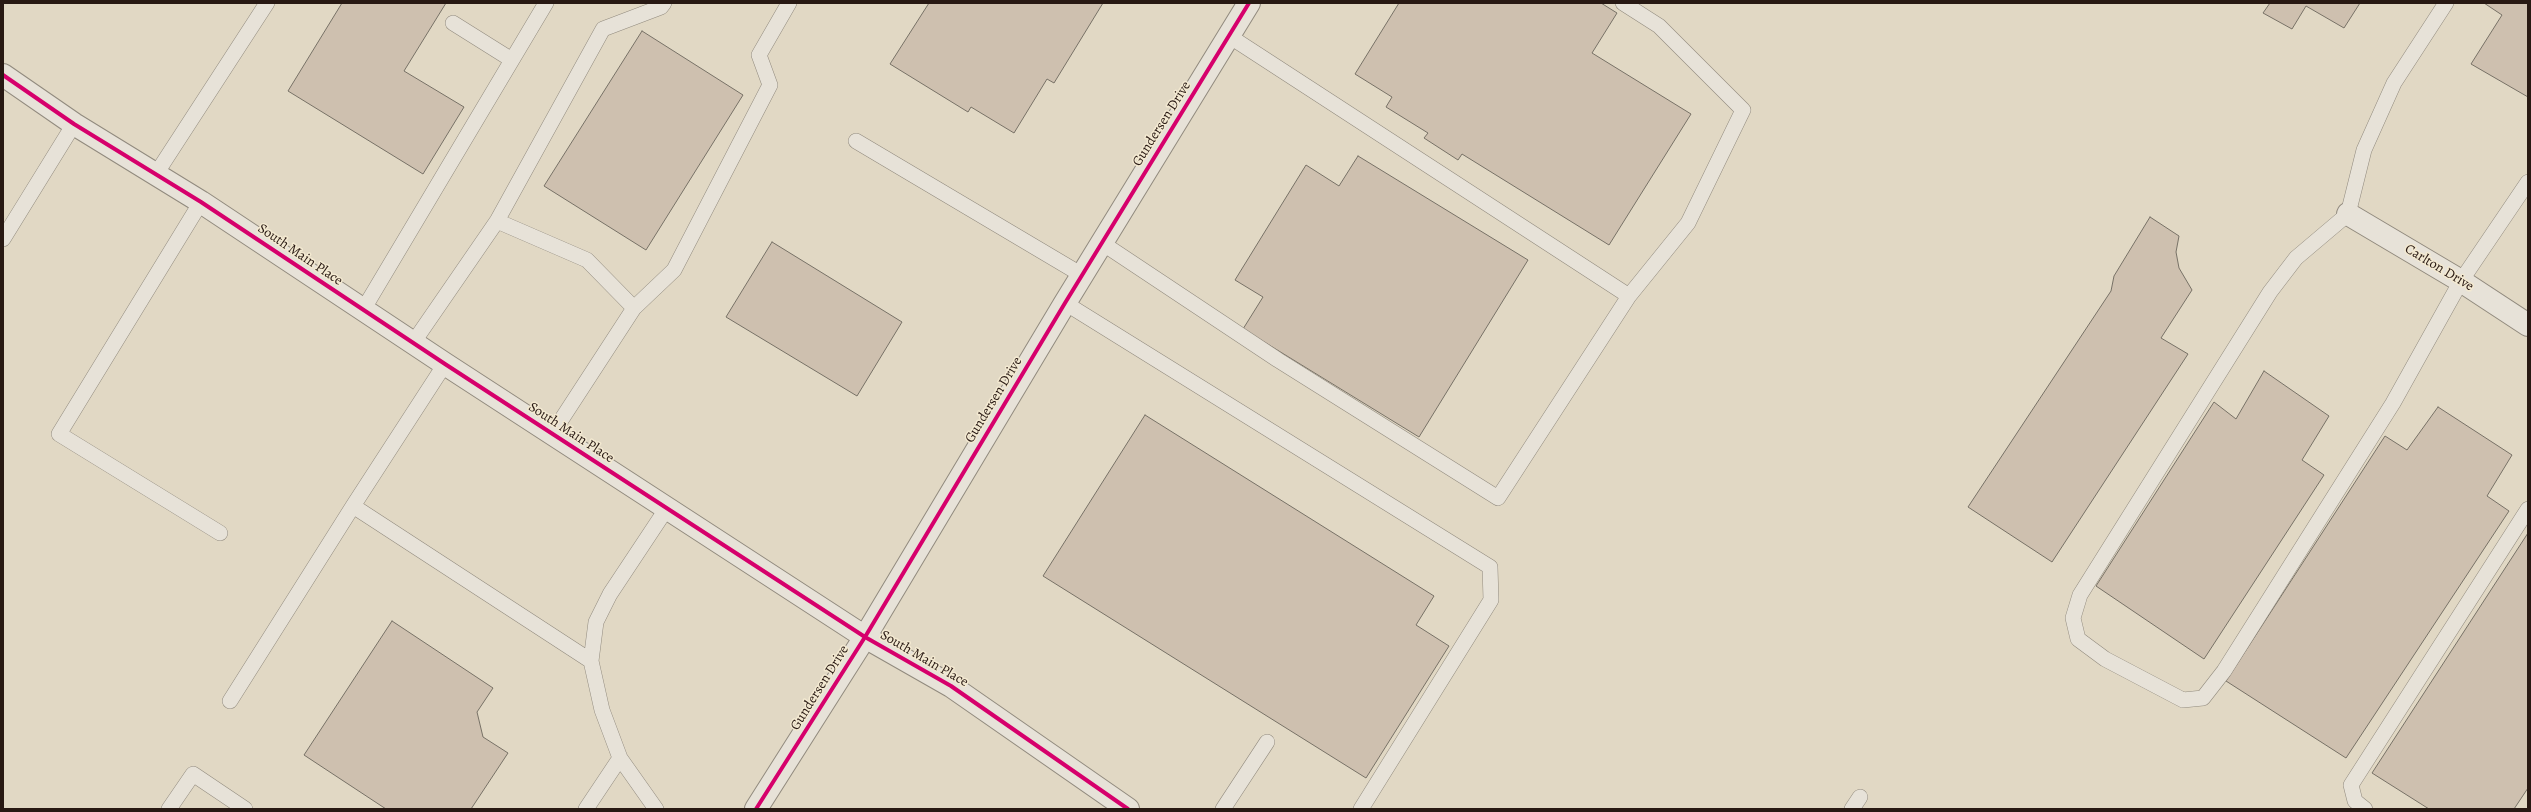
<!DOCTYPE html>
<style>
body{margin:0}
#map{position:relative;width:2531px;height:812px;overflow:hidden;background:#e1d8c4;font-family:Alegreya,serif}
canvas{display:block}
.frame{position:absolute;inset:0;border:4px solid #281913;pointer-events:none}
</style>
<div id="map">
<canvas width="2531" height="812"></canvas>
<div class="frame"></div>
</div>
<script>
const context = document.querySelector('canvas').getContext('2d');
context.lineJoin = 'round';
function fillPath(path, color) { context.fillStyle = color; context.fill(path, 'evenodd'); }
const shape = rows => new Path2D(rows.map(r => 'M' + r).join(''));
function stroke(path, color, width, dash) { context.strokeStyle = color; context.lineWidth = width; context.lineCap = dash ? 'butt' : 'round'; context.setLineDash(dash || []); context.stroke(path); }
function label(font, color, halo, rows, align = 'center') {
  context.font = font + ' Alegreya,serif'; context.lineWidth = 3; context.setLineDash([]); context.textBaseline = 'middle'; context.strokeStyle = halo; context.fillStyle = color; for (const [text, x, y, turn = 0] of rows) {
    context.save(); context.translate(x, y); context.rotate((+turn || 0) * Math.PI / 180); context.textAlign = isNaN(turn) ? turn : align; if (halo) context.strokeText(text, 0, 0); context.fillText(text, 0, 0); context.restore();
  }
}
const building = shape([
 [342,3,446,3,404,71,464,107,423,174,288,91,342,3],
 [929,3,1103,3,1054,83,1047,79,1014,133,971,107,968,112,890,64,929,3],
 [1399,3,1601,3,1617,13,1592,53,1691,114,1609,245,1462,154,1458,160,1424,138,1428,133,1386,107,1392,97,1355,74,1399,3],
 [2270,3,2360,3,2344,28,2306,6,2292,29,2263,13,2270,3],
 [2484,3,2528,3,2528,97,2471,64,2502,15,2484,3],
 [642,31,743,95,646,250,544,186,642,31],
 [1358,156,1528,260,1419,437,1243,329,1263,297,1235,280,1306,165,1339,186,1358,156],
 [2150,217,2179,236,2176,252,2179,268,2192,290,2161,338,2188,354,2052,562,1968,507,2111,291,2114,276,2150,217],
 [772,242,902,322,857,396,726,317,772,242],
 [2264,371,2329,416,2302,460,2324,475,2204,659,2096,586,2214,402,2236,419,2264,371],
 [2438,407,2512,455,2487,496,2509,511,2346,758,2226,681,2385,436,2407,450,2438,407],
 [1145,415,1434,596,1416,625,1449,646,1366,778,1043,576,1145,415],
 [2528,533,2528,788,2514,809,2429,809,2372,773,2528,533],
 [392,621,493,688,477,712,483,737,508,753,471,809,386,809,304,755,392,621]
]);
const lane = shape([
 [1623,3,1659,26,1743,110,1688,223,1629,296],
 [2446,3,2394,83,2364,150,2348,214,2296,258,2270,292,2080,595,2073,618,2078,639,2105,659,2183,700,2203,698,2224,671,2393,403,2461,281,2528,182],
 [453,23,512,60],
 [856,141,1082,275],
 [156,174,267,3],
 [201,202,59,434,220,533],
 [497,221,587,260,634,308],
 [3,239,74,124],
 [1102,243,1278,360,1498,498,1629,296,1229,36],
 [1065,303,1490,567,1491,600,1361,809],
 [363,310,546,3],
 [413,343,497,221,603,29,661,7,664,3],
 [552,434,634,308,674,270,770,85,759,55,789,3],
 [353,506,591,661],
 [230,701,353,506,445,364],
 [169,809,193,774,245,809],
 [586,809,620,758],
 [656,809,620,758,602,710,591,661,596,622,610,594,667,508],
 [1223,809,1267,742],
 [1852,809,1860,797],
 [2365,809,2355,801,2351,785,2528,509]
]);
const street = shape([
 [3,75,74,124,201,202,445,364,865,637,951,686,1128,809],
 [2348,214,2461,281,2528,325],
 [756,809,865,637,1065,303,1249,3]
]);
const cycleway = shape([
 [3,75,74,124,201,202,445,364,865,637,951,686,1128,809],
 [756,809,865,637,1065,303,1249,3]
]);
const streetNames = [
 ["Gundersen Drive",1162,124,-58],
 ["South Main Place",300,255,34],
 ["Carlton Drive",2439,268,31],
 ["Gundersen Drive",994,400,-59],
 ["South Main Place",571,433,33],
 ["South Main Place",924,659,30],
 ["Gundersen Drive",820,688,-58]
];
fillPath(building, '#cec0af');
stroke(building, '#777166', 1);
stroke(lane, '#918a7e', 16);
stroke(street, '#918a7e', 24);
stroke(lane, '#e7e2d8', 15);
stroke(street, '#e7e2d8', 22);
stroke(cycleway, '#d6006c', 4);
label('14px', '#281913', '#f3e9d1', streetNames);
</script>
